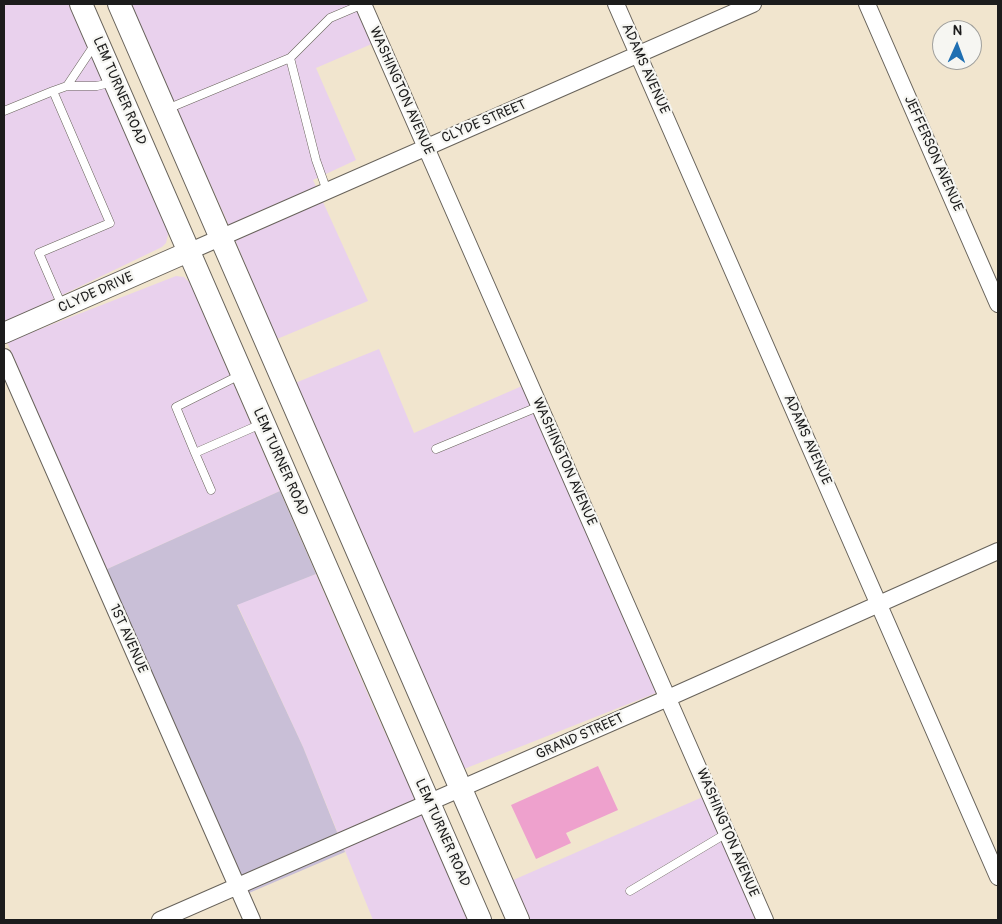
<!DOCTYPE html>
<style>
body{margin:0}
#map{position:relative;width:1002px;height:924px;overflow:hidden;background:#f1e5ce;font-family:Pangolin,sans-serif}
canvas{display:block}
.frame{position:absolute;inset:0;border:5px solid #1c1c1c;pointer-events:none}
.north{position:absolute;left:932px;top:20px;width:50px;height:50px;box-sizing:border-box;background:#f6f6f2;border:1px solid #9f9f9c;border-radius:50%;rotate:2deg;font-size:14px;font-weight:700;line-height:20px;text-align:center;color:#1c1c1c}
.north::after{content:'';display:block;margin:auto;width:18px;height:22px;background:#1f6fb2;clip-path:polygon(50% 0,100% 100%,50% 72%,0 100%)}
</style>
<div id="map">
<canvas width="1002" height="924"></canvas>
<div class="frame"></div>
<div class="north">N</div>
</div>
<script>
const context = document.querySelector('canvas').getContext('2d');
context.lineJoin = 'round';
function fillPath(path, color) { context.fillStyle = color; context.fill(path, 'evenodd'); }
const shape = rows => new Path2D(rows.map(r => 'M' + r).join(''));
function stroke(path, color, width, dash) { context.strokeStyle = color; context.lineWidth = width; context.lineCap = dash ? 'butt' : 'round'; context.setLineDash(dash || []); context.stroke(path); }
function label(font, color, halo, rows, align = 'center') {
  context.font = font + ' Pangolin,sans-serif'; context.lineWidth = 4.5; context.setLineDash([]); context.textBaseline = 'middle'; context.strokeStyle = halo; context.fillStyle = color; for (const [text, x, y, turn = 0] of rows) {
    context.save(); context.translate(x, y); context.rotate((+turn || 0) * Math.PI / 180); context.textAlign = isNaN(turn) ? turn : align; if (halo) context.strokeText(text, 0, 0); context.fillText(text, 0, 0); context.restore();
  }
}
const built = shape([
 [10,4,69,4,167,229,168,235,166,243,162,247,4,323,4,6],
 [130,4,356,4,374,43,316,68,356,160,313,180,368,301,277,339,226,219],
 [176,276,184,277,190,283,280,491,105,570,7,342],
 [379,349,414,433,522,386,656,693,464,769,295,383],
 [316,574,376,713,471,920,373,920,303,747,237,604],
 [705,796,758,920,529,920,511,881]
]);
const industrial = shape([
 [280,491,316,574,237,605,303,747,345,852,249,893,105,570]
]);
const building = shape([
 [598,766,618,810,566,833,571,843,536,859,511,805]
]);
const service = shape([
 [290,58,316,160,327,191],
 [67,86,95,44],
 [167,109,290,58,330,18,363,4],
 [4,111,53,91],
 [62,306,39,253,110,223,53,91,67,86,97,86,113,82],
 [240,375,176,407,195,453,261,424],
 [436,449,540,406],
 [195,453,211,490],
 [630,891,727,833]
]);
const minor = shape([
 [363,4,765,920],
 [616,4,998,877],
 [867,4,998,304],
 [188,252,753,4],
 [4,357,252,920],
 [160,920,668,698,998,551]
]);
const tertiary = shape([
 [4,333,188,252]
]);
const secondary = shape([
 [81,4,480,920],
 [119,4,518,920]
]);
const streetNames = [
 ["ADAMS AVENUE",645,69,66],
 ["LEM TURNER ROAD",119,91,67],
 ["WASHINGTON AVENUE",401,91,66],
 ["CLYDE STREET",484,122,-23],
 ["JEFFERSON AVENUE",933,154,66],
 ["CLYDE DRIVE",96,293,-24],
 ["ADAMS AVENUE",807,440,66],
 ["LEM TURNER ROAD",280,462,66],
 ["WASHINGTON AVENUE",564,462,66],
 ["1ST AVENUE",128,639,66],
 ["GRAND STREET",580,737,-24],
 ["LEM TURNER ROAD",442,833,66],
 ["WASHINGTON AVENUE",727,833,67]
];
fillPath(built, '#e9d1ed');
fillPath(industrial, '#c9bfd7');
fillPath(building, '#eea1cd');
stroke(service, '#67625a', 9);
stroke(minor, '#67625a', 18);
stroke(tertiary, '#67625a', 22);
stroke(secondary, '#67625a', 24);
stroke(service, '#fff', 8);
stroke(minor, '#fff', 16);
stroke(tertiary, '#fff', 20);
stroke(secondary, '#fff', 22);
label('14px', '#1c1c1c', '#f6f6f2', streetNames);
</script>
